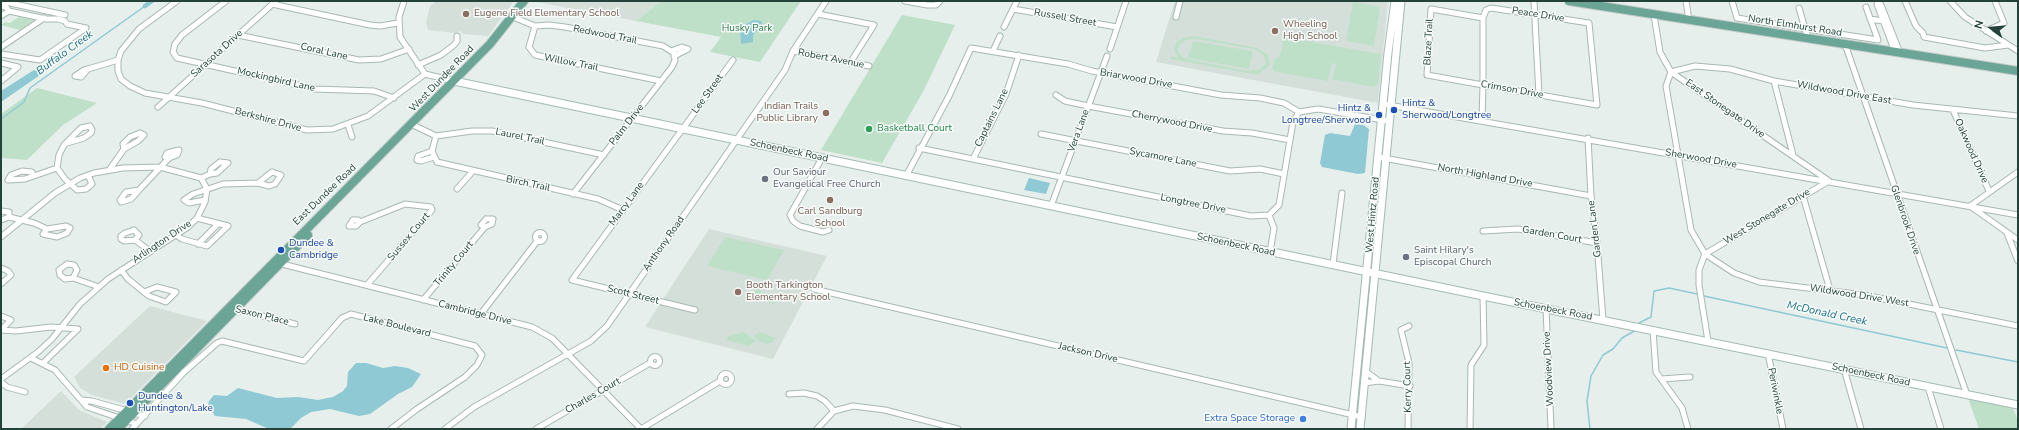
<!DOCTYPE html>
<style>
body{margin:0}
#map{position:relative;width:2019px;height:430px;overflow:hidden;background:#e6efeb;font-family:"Nunito Sans",sans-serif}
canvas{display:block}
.frame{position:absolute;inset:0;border:2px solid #24423a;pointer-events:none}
.north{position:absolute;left:1971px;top:8px;width:40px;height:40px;-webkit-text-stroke:3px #f7fbf9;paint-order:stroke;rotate:286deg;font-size:11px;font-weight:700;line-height:16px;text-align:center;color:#24423a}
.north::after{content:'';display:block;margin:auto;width:14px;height:18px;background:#24423a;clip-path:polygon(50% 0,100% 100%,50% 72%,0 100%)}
</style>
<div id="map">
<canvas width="2019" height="430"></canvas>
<div class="frame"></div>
<div class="north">N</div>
</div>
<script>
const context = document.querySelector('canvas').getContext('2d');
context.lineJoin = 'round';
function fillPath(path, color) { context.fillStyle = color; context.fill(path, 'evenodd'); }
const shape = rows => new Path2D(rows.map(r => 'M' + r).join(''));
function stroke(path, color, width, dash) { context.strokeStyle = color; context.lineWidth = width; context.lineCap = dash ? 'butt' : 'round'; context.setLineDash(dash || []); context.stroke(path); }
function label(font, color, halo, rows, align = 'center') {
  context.font = font + ' "Nunito Sans",sans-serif'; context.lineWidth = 3; context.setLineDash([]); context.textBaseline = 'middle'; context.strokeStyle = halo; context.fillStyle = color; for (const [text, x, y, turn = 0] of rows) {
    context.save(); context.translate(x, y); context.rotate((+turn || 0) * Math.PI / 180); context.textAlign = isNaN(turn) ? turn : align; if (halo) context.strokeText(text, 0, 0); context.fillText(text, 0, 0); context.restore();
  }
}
const built = shape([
 [436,1,514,1,488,36,463,34,460,31,455,33,428,30,426,22,430,6],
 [532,1,662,1,636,21],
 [1175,1,1388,1,1378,103,1156,62],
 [709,229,827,256,773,359,645,327],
 [150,306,207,321,125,404,92,395,80,388,74,377],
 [61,391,79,410,107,422,100,429,21,429]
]);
const green = shape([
 [662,1,801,1,760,62,710,52,721,37,636,21],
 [1353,2,1380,7,1374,46,1346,41],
 [902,15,955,25,924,90,882,163,821,150],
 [19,17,34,20,20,30,1,25,5,22,10,23],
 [1194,36,1257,48,1268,55,1270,65,1260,72,1259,75,1170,59,1171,56,1178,58,1174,49,1176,43,1183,38],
 [1196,39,1254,49,1263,55,1266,63,1260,69,1248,71,1191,60,1183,57,1178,51,1179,45,1186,40],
 [1284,37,1380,54,1381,56,1378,84,1373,87,1332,79,1336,64,1332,63,1328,81,1276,72,1272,69,1273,65,1275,59,1280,56],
 [1193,41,1253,51,1249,69,1188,58],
 [37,88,97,103,63,125,27,160,3,158,1,160,1,114],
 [725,237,784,250,767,280,707,266],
 [756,288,762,290,761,292,776,295,778,299,776,303,773,304,758,297,754,299,752,296],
 [744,332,756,341,748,346,726,340,728,336],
 [760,332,775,338,773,342,766,344,760,342,754,336],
 [1968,398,2013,408,2018,421,2018,429,1979,429]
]);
const water = shape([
 [754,20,761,21,762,24,753,35,753,42,741,44,740,27],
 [34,70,43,73,1,102,1,91],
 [1355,124,1363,125,1369,129,1365,173,1358,174,1322,167,1320,163,1325,135,1330,133,1350,136],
 [1029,178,1050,183,1046,194,1024,190],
 [356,363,366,363,383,368,395,366,408,368,421,374,412,387,398,394,370,414,359,416,330,409,311,412,301,418,290,429,269,429,246,419,215,416,208,405,209,401,214,395,227,396,238,388,277,398,298,397,318,400,333,397,343,391,347,386,348,372]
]);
const stream = shape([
 [1,119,24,102,30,88,145,6],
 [1704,296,1947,348],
 [1639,323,1651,317,1654,291,1669,288,1697,294],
 [1956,350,2018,362],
 [1590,429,1587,401,1591,376,1603,355,1613,349,1622,338,1636,330]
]);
const canal = shape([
 [145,6,152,1]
]);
const street = shape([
 [1,1,65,15],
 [226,1,182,35,175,44,173,52,177,58,315,89,374,91,394,98],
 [404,1,399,17,400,37,425,74,454,81],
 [905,1,927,5,936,5,940,1],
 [1534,1,1539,95],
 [1686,1,1689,20],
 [1732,1,1737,18,1878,40,1866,7],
 [1878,1,1877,4,1895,52],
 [1905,1,1916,26,1923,33,1924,37,1985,48,2008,45],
 [1950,1,1965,17,2018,51],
 [1878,2,1881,5,1900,53],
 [272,4,370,25,380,26,398,23],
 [1,6,6,7,9,11,46,19,58,19,65,21,67,24,86,28,40,60,1,54],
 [1799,8,1808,39],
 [1013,9,1117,27],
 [818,14,874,25,850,63],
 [1654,15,1660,52,1671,72,1829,181,1705,254],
 [1,16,9,11],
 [513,17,535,26,529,47,535,55,661,81],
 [1176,17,1180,1],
 [1483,18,1483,85],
 [1483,18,1431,9,1427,75,1483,85],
 [1483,18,1486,10,1491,8,1589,23,1597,105,1483,85],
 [1870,19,1883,21],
 [535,26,549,25,565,27,663,46,674,53,675,60,672,67,573,194],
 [1004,27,1017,1],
 [1986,31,2004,23,1995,1],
 [238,35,359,60,381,59,409,49],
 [1845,44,1967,395],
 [1,47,44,18],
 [1110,49,1126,1],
 [671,51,682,47,688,49,674,56],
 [793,51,869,66],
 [993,51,1000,36],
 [118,60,118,71,121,79,130,86,145,93,202,103,307,130,333,129,368,116,425,74],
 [1,63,18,67,1,81],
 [418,65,441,55,454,45,457,41,457,36],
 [88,69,81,77,75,76,84,70,88,69],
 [88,69,118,60,121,51,139,29,177,1],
 [1774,81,1793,155],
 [1056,95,1065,101,1088,106,1223,131,1252,133,1290,140],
 [1383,104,2018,215],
 [158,107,276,1],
 [1953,110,1989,191],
 [2018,116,1913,105,1774,81,1730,69,1695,66,1671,72,1666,86,1691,230,1705,254,1734,273,1759,282,1864,295,2018,326],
 [1482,120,1483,85],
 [411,124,436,136,432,151,437,162,598,199,623,210],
 [348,125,352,137],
 [140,133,144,135,138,141,124,149,123,144,130,137,140,133],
 [1041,134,1230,171,1260,169,1284,174],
 [436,136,472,131,492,131,604,155],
 [1588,138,1591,196,1597,243,1603,320],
 [67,143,84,138,91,133,92,130,90,126,81,128,64,145,59,155,57,168,65,179,77,190,86,189,92,184,88,175],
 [919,148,1251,216,1269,215,1279,205,1293,122,1299,112,1318,109,1389,121],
 [179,150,177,155,169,158,165,157,167,153,179,150],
 [432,151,418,156,417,160,421,161,434,157],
 [1378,157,1591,196],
 [822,158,790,215,793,221,800,226,823,232,829,230],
 [973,159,1006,94,1019,55],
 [220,162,228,163,217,173,210,174,211,169,220,162],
 [110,169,124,149],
 [272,172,281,175,275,184,269,186,258,183,272,172],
 [2018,172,1970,206,2018,240],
 [33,176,32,172,22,171,11,175,8,180,25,179,57,168],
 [906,176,949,96,971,48,1068,64,1092,71,1221,95,1260,98,1284,103,1299,112],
 [201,178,210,174],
 [457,189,473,171],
 [139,190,131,199,121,202,120,200,126,192,139,190],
 [139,190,169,158],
 [1803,196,1830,290],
 [205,200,189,203,184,200,193,194,223,184,258,183],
 [1051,206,1107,56],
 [1,211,9,212,9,217],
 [1269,215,1274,228,1270,252],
 [197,218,228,226],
 [486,219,493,219,492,224,485,227,481,225,486,219],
 [1,220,9,217,34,223,47,229],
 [353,220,358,220,360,222,356,226,349,226,353,220],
 [360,222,405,204,431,207,432,210,367,285],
 [66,226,70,228,67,233,57,237,43,234,47,229,66,226],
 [134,230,139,235,135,240,124,241,121,239,121,236,125,233,134,230],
 [1483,231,1518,229,1597,243],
 '535.5 237a4.5 4.5 0 1 1 9 0a4.5 4.5 0 1 1-9 0Z',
 [2007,233,2018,261],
 [176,235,182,239,207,246,228,226],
 [1,237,55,193,80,178,94,173,123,168,160,167,201,178,207,189,205,202,197,218,188,227,108,279,80,304,52,339,38,352,1,379],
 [135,240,150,251],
 [198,244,218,224],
 [1705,254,1699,270,1699,285,1708,341],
 [278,263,532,327,552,338,641,429],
 [67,264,74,265,77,270,73,278,65,279,60,275,59,270,67,264],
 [1333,264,1342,193],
 [1,268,8,271,11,275,1,284],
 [121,270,128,279,144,292],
 [73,278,99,287],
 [157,287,176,292,166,302,149,296,144,292,157,287],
 [814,289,1362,417],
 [423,300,485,227],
 [1546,308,1551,429],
 [233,309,295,324],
 [695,310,572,280,733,60],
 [480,315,538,240],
 [1,316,11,320,1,330],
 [1,330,16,331,51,327,78,329,43,363],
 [1653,330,1656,372,1682,408,1688,429],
 [1768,353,1783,429],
 '650.5 361a4.5 4.5 0 1 1 9 0a4.5 4.5 0 1 1-9 0Z',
 [31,358,55,370,87,407,137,424],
 [1844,369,1861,429],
 [1365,371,1379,381],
 '720.5 379a5.5 5.5 0 1 1 11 0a5.5 5.5 0 1 1-11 0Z',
 [1661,379,1690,377],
 [1,382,7,387,25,392],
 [1364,383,1379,381,1410,386],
 [1928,387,1941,429],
 [789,394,804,393,817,396,825,401,834,411],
 [82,400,92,401,145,416],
 [132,429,184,372,217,343,222,341,304,361,342,318,351,314,475,346,482,355,477,365,465,377,417,409,391,429],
 [445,429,474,407,591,341,607,326,785,70,793,51,826,1],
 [536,429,650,363],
 [641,429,720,381],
 [817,429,834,411,853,406,885,410,958,429],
 [1408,429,1409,363,1401,330,1409,326],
 [1470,429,1471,365,1484,345,1483,296]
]);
const secondary = shape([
 [454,81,1483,296,2018,405],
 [1351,429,1388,53,1395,1],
 [1360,429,1401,1]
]);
const primary = shape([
 [1569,1,2018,71],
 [109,429,490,44,524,1],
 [118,429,308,235]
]);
const markers = [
 [466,14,4,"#8d6e63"],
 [1275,31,4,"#8d6e63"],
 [1394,110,4,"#1a4fb4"],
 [826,113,4,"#8d6e63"],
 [1379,115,4,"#1a4fb4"],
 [869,129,4,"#2e9e5b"],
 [765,179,4,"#6b7280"],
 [830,200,4,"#8d6e63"],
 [281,250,4,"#1a4fb4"],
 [1406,257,4,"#6b7280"],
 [738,292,4,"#8d6e63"],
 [106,368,4,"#e8710a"],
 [130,403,4,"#1a4fb4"],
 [1303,419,4,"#3f7fe0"]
];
const educationNames = [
 ["Eugene Field Elementary School",474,14],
 ["Wheeling",1283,25],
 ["High School",1283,37],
 ["Indian Trails",818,107,"right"],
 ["Public Library",818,119,"right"],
 ["Carl Sandburg",830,212,"center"],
 ["School",830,224,"center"],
 ["Booth Tarkington",746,286],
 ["Elementary School",746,298]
];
const streetNames = [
 ["Peace Drive",1538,15,9],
 ["Russell Street",1065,18,10],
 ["North Elmhurst Road",1795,26,9],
 ["Redwood Trail",605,35,11],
 ["Blaze Trail",1429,42,-87],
 ["Coral Lane",324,52,13],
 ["Sarasota Drive",217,54,-42],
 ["Robert Avenue",831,59,11],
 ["Willow Trail",571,63,11],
 ["West Dundee Road",442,79,-46],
 ["Briarwood Drive",1136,79,10],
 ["Mockingbird Lane",276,80,13],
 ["Crimson Drive",1512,90,10],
 ["Wildwood Drive East",1844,93,10],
 ["Lee Street",708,94,-54],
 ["East Stonegate Drive",1725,109,35],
 ["Captains Lane",992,118,-64],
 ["Berkshire Drive",268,120,15],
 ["Cherrywood Drive",1172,122,11],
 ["Palm Drive",627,125,-52],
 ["Vera Lane",1079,131,-70],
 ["Laurel Trail",520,137,12],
 ["Schoenbeck Road",789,151,12],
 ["Oakwood Drive",1971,151,66],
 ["Sycamore Lane",1163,158,11],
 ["Sherwood Drive",1701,159,10],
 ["North Highland Drive",1485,176,10],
 ["Birch Trail",528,184,12],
 ["East Dundee Road",325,195,-44],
 ["Marcy Lane",627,204,-54],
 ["Longtree Drive",1193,204,11],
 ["West Hintz Road",1373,215,-85],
 ["West Stonegate Drive",1767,217,-31],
 ["Glenbrook Drive",1905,220,71],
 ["Garden Lane",1595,229,-97],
 ["Garden Court",1552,235,10],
 ["Sussex Court",409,237,-50],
 ["Arlington Drive",162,242,-34],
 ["Anthony Road",664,244,-55],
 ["Schoenbeck Road",1236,245,12],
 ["Trinity Court",454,264,-50],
 ["Scott Street",633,295,14],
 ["Wildwood Drive West",1859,296,9],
 ["Schoenbeck Road",1553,310,11],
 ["Cambridge Drive",475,313,14],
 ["Saxon Place",262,316,14],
 ["Lake Boulevard",397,326,14],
 ["Jackson Drive",1088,353,13],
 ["Woodview Drive",1549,369,-93],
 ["Schoenbeck Road",1871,375,12],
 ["Kerry Court",1408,387,-91],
 ["Periwinkle",1775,391,79],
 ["Charles Court",593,396,-30]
];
const parkNames = [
 ["Husky Park",747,29]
];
const transitNames = [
 ["Hintz &",1402,104],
 ["Sherwood/Longtree",1402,116],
 ["Hintz &",1371,109,"right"],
 ["Longtree/Sherwood",1371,121,"right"],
 ["Dundee &",289,244],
 ["Cambridge",289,256],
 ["Dundee &",138,397],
 ["Huntington/Lake",138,409]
];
const leisureNames = [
 ["Basketball Court",877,129]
];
const worshipNames = [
 ["Our Saviour",773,173],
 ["Evangelical Free Church",773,185],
 ["Saint Hilary's",1414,251],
 ["Episcopal Church",1414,263]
];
const foodNames = [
 ["HD Cuisine",114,368]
];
const shopNames = [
 ["Extra Space Storage",1295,419]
];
const waterNames = [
 ["Buffalo Creek",65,53,-36],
 ["McDonald Creek",1827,314,12]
];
fillPath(built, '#d4dfda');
fillPath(green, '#bfe0c8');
fillPath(water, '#8ec9d4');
stroke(stream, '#8ec9d4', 1.5);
stroke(canal, '#8ec9d4', 4.5);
stroke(street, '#a8b8b2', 7);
stroke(secondary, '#a4bbb3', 9);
stroke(primary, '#c2cac8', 10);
stroke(street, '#fff', 5);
stroke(secondary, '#fff', 7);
stroke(primary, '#6aa596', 8);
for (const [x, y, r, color] of markers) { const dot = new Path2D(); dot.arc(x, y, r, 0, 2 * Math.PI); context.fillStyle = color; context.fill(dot); stroke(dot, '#f7fbf9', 1.5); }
label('10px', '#785e54', '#f7fbf9', educationNames, 'left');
label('10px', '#24423a', '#f7fbf9', streetNames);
label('10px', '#2d7a4b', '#f7fbf9', parkNames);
label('10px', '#164399', '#f7fbf9', transitNames, 'left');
label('10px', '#27864d', '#f7fbf9', leisureNames, 'left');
label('10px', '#5b616d', '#f7fbf9', worshipNames, 'left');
label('10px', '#c56008', '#f7fbf9', foodNames, 'left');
label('10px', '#366cbe', '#f7fbf9', shopNames, 'right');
label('italic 11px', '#1c6f80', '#f7fbf9', waterNames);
</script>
